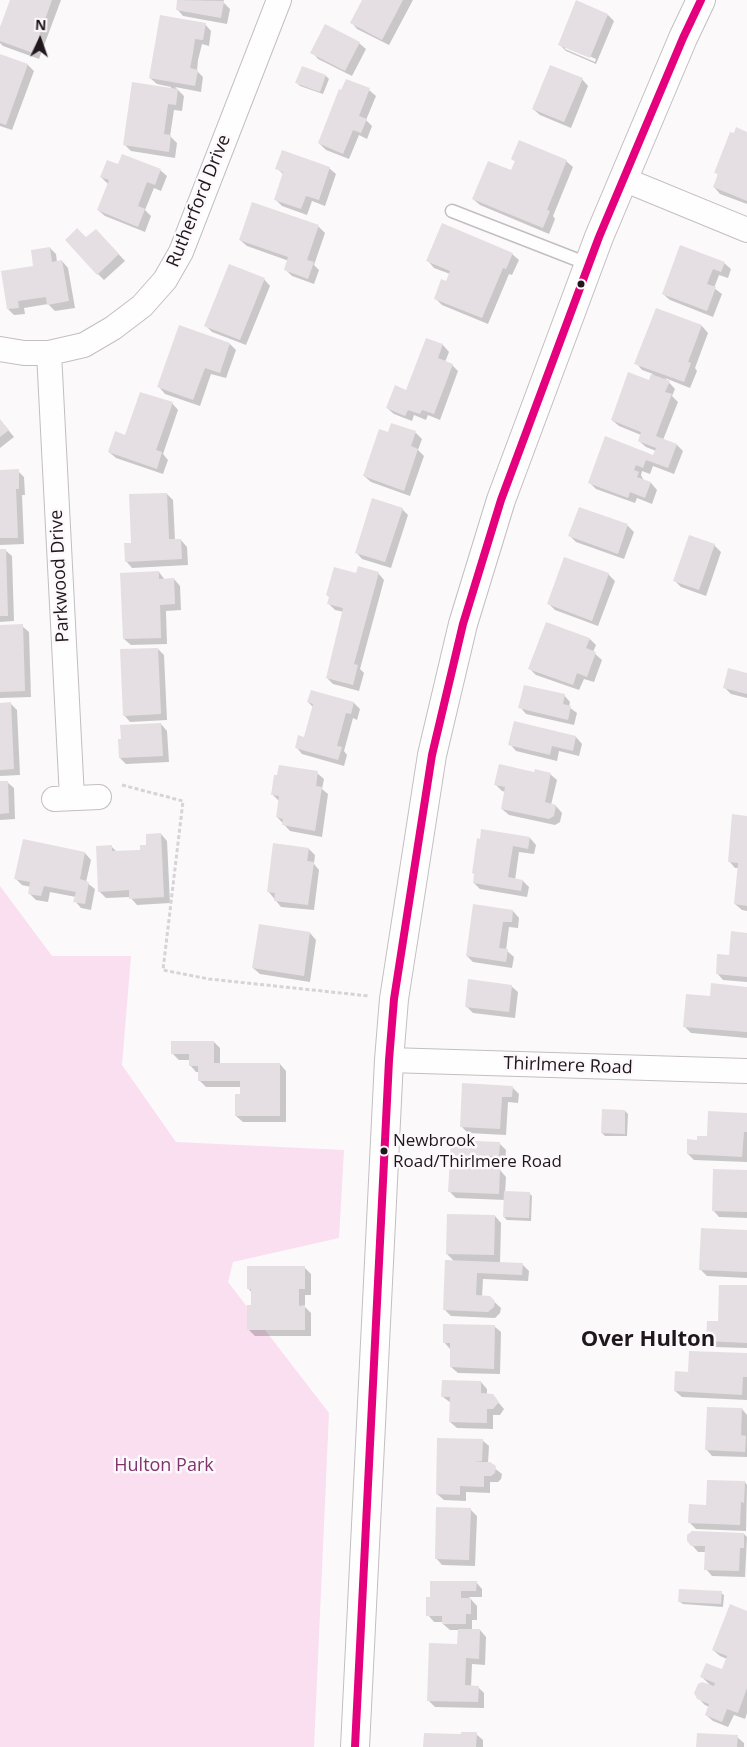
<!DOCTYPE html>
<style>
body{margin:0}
#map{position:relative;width:747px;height:1747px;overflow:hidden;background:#fcf9fb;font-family:"Open Sans",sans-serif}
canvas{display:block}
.north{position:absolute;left:15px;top:15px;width:50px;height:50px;-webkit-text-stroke:4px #fdf8fb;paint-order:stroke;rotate:3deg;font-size:14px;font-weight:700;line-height:20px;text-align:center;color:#1f171c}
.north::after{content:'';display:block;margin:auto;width:18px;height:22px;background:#1f171c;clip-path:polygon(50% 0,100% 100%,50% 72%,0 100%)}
</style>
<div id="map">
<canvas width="747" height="1747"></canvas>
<div class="north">N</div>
</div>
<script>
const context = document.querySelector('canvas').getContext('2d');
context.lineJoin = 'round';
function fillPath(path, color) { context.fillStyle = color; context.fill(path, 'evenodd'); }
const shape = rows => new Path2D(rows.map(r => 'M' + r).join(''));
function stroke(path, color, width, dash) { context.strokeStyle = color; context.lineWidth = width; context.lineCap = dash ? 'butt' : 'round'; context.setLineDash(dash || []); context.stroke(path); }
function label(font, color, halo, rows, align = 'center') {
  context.font = font + ' "Open Sans",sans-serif'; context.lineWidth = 5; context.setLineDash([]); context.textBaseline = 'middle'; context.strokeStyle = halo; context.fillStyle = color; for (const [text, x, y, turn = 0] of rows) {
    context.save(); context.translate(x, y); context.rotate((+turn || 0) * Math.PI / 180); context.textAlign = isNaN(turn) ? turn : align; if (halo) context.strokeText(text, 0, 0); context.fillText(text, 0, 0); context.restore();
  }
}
const green = shape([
 [0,886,52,956,131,956,122,1065,176,1142,344,1150,339,1238,233,1262,228,1282,329,1413,314,1747,0,1747]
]);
const shadow = shape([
 [11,0,61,0,39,59,3,46,0,43,0,30],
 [179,0,224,0,223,2,230,9,227,24,183,16,177,9],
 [363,0,413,0,389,45,357,29,351,22],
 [608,15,614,21,596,64,566,51,559,44],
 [565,46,596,59,595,62,565,49],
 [205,24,211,31,209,46,202,44,198,60,197,71,203,77,201,92,175,87,184,96,182,111,174,110,170,136,177,143,175,158,131,151,125,145,171,89,171,87,157,84,150,78],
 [359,43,366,49,352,76,318,59,312,52],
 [0,55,28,65,34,71,12,130,0,126],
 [326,76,329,79,323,94,300,86,297,83],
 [582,79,588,86,571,128,540,115,533,109],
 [369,90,376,96,366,120,372,126,367,139,359,135,349,159,326,150,319,143],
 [747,133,747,204,720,194,714,187,718,175,716,172],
 [512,159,566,161,573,167,553,216,555,219,549,234,480,205,473,199,512,172,516,162],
 [119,166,160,170,167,176,161,191,154,188,145,210,151,216,145,232,105,216,98,210,108,184,101,177],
 [277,168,329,168,336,174,325,206,312,201,307,215,282,206,275,199,284,175],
 [253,203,319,227,325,233,314,265,319,270,314,284,292,276,285,269,289,261,247,246,240,240],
 [96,230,125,261,104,280,98,274,86,239],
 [50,248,56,254,57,262,62,261,68,268,75,308,55,311,48,304,24,308,25,314,14,315,8,309,35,267],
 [512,254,519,260,512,275,509,274,488,324,442,305,435,298,446,282,450,274,434,268,428,261],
 [724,263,731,269,728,278,719,275,714,288,722,294,713,317,670,300,663,294],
 [264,279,270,286,246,345,212,332,206,326],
 [657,309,702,326,708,333,695,368,697,371,690,388,665,378,675,389,672,396,678,402,663,440,677,445,683,451,674,474,653,466,650,474,642,471,641,475,644,481,651,483,657,490,652,504,637,498,635,503,596,489,589,482,654,456,656,451,646,447,639,441,641,435,619,426,612,420,650,382,653,374,642,370,636,363],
 [427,339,443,345,449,352,445,362,452,365,458,371,440,420,428,415,426,420,414,415,412,421,394,414,387,408,407,391],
 [230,344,236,350,226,378,211,374,200,406,165,394,159,387],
 [172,403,178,410,163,454,168,460,163,474,116,458,109,452,126,437],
 [0,420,14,437,0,448],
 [392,424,416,433,422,439,418,450,424,456,410,496,371,482,364,476,389,433],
 [0,471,18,471,24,477,25,495,22,495,24,544,0,545],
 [167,494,173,500,175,540,181,540,187,547,188,565,132,568,126,561,132,544],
 [580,508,628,526,634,532,624,559,576,542,569,535],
 [402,509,408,515,391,568,362,559,356,552],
 [714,545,721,552,706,596,681,587,675,581],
 [0,550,5,550,12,556,14,621,0,622],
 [159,572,165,580,174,579,180,586,181,610,166,611,167,644,131,645,124,639],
 [378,573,384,580,360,669,364,673,359,691,333,684,327,678,344,612,335,610,328,603,357,574],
 [608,574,615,581,598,626,555,610,549,604],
 [22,626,29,632,31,697,0,698,0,627],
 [590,639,596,645,593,652,602,660,594,682,584,679,579,690,536,675,530,669],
 [158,649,164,655,167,720,130,722,124,715],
 [747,675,747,698,731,694,724,687],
 [564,695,570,702,569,707,577,713,574,725,526,714,520,707],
 [308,702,354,703,360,709,357,720,353,718,344,751,347,755,344,766,302,754,296,747,304,738,313,707],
 [0,704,11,704,17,710,20,775,0,776],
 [161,724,167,731,169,762,126,764,120,758],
 [576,737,582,744,579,756,559,751,557,761,516,751,510,744],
 [317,773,324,779,322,789,328,794,322,837,290,831,277,817,279,801,272,794],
 [536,773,550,774,557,780,551,805,556,806,562,813,560,822,555,825,509,815,502,809,506,792,502,791,496,785],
 [0,782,7,782,14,788,15,819,0,820],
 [747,817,747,911,742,910,735,904,739,868,735,868,729,861],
 [161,834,167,841,170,903,137,905,130,897,106,898,99,891,111,846,117,852,141,851],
 [530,838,536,845,534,854,519,852,515,880,523,881,529,887,527,897,480,889,474,883,481,840],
 [24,841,85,853,91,860,86,882,95,889,91,910,81,908,75,901,76,897,50,892,48,902,36,900,29,893,31,887,22,885,16,879],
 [309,849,315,855,314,864,319,870,314,910,281,907,268,891],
 [513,911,519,918,518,928,509,927,506,950,514,957,512,968,473,962,467,956],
 [260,925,310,933,316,940,310,982,260,974,253,968],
 [747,934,747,982,723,980,717,973],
 [511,986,518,992,515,1018,473,1013,466,1006],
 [747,988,747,1038,691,1033,684,1026,711,997],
 [214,1042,220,1048,220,1064,280,1064,286,1071,286,1122,243,1122,236,1116,241,1095,241,1087,206,1087,199,1080,199,1072,196,1072,190,1065,190,1060,179,1060,172,1053],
 [513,1088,519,1094,518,1103,508,1102,506,1135,468,1133,461,1126],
 [625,1111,628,1114,627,1136,605,1136,602,1133],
 [747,1115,747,1162,694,1160,688,1154,698,1141,708,1138],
 [500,1144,506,1150,505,1163,496,1162,496,1170,500,1170,506,1177,505,1193,529,1193,532,1196,531,1221,507,1220,504,1217,505,1200,456,1198,450,1192],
 [747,1172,747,1218,719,1217,713,1210],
 [495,1216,501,1223,500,1264,522,1264,529,1271,528,1281,483,1279,482,1297,489,1297,501,1308,500,1313,495,1318,451,1316,445,1310,455,1262,447,1254],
 [747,1231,747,1278,707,1276,701,1270],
 [304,1267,311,1274,311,1295,305,1295,305,1307,311,1313,311,1336,255,1336,248,1329,252,1307,252,1293,248,1288],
 [747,1287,747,1348,714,1347,708,1341,719,1322],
 [494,1326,501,1332,500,1374,458,1373,451,1367,450,1349,444,1342],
 [747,1355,747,1400,682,1397,675,1391],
 [481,1382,487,1389,487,1395,492,1395,504,1409,500,1415,493,1415,493,1429,457,1428,450,1422,451,1403,443,1397],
 [742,1409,747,1415,747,1457,712,1456,706,1449],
 [482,1440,489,1446,488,1463,502,1474,501,1479,498,1482,490,1482,490,1493,466,1492,466,1501,444,1500,437,1494],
 [745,1482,747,1485,746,1531,696,1529,689,1522,707,1506],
 [470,1509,477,1516,475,1566,442,1565,436,1558],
 [744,1534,747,1537,745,1577,712,1576,706,1569,706,1552,698,1552,692,1545],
 [476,1582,482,1589,482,1597,469,1597,477,1606,477,1620,472,1620,472,1630,480,1630,486,1637,485,1665,472,1664,471,1687,478,1687,484,1693,484,1708,435,1707,428,1700,459,1645,459,1630,450,1630,443,1624,443,1622,434,1622,428,1615,428,1598],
 [721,1593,724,1595,723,1607,683,1604,680,1602],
 [747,1612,747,1713,745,1719,734,1715,728,1727,713,1721,706,1715,709,1707,705,1705,698,1698,712,1687,702,1677,722,1670,727,1659,720,1656,713,1650],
 [476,1734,483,1740,483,1747,425,1747,462,1736],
 [737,1737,744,1743,744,1747,697,1747]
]);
const building = shape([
 [10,0,52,0,33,53,0,41,0,27],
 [177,0,224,1,221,18,176,10],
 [362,0,403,0,382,40,350,23],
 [576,0,608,14,590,58,558,45],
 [160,15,206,23,203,40,195,39,193,53,190,68,198,70,195,86,149,78],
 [325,24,360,42,345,71,310,53],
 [0,54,28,64,6,125,0,123],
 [550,65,583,78,564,122,532,109],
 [302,66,326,75,320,92,295,83],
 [346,79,370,88,359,116,367,119,361,133,353,130,343,154,318,143,339,89,341,90],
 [132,82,178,89,176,105,168,104,164,134,171,135,169,152,123,145],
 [736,127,747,132,747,201,713,187,718,174,714,173,730,132,734,133],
 [519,140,567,160,547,210,550,211,543,228,472,199,488,161,511,170,515,161,511,159],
 [282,150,330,167,319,200,306,196,301,209,274,200,283,172,275,169],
 [122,154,161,169,155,185,147,182,138,206,145,209,138,227,97,210,109,180,100,177,107,160,118,164],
 [252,202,319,225,307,260,314,262,308,279,284,270,288,257,239,240],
 [442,223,513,253,506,269,503,268,482,318,434,299,441,279,446,281,450,271,426,261],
 [77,228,86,237,96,229,119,254,97,275,65,240],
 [680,245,725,262,721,272,713,269,707,284,716,287,707,311,662,294],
 [50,247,52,262,62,260,69,301,47,305,46,297,18,301,19,308,7,309,1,271,33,266,31,250],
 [229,264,265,278,240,340,204,326],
 [656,308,702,325,688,362,691,363,684,382,634,364],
 [179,325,230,343,220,373,205,368,193,400,157,387],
 [426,338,443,344,438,358,453,364,434,414,422,410,420,414,408,410,405,416,386,408,395,385,406,390],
 [628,372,649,380,651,374,670,381,665,392,672,394,656,436,677,444,668,468,646,460,643,468,636,465,634,470,639,472,637,477,651,482,645,498,630,492,628,498,588,483,605,436,653,455,656,448,638,441,641,432,611,420],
 [140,392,173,402,156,450,162,452,157,469,108,452,115,431,125,435],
 [0,419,9,430,0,437],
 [391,423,416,431,411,446,418,449,404,491,363,476,379,429,388,432],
 [19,469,19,489,16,489,18,538,0,538,0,470],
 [167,493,169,539,181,539,182,559,125,562,124,543,131,543,129,494],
 [372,498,403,508,385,562,355,553],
 [579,507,628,524,618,554,568,536],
 [689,535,715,544,699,590,673,581],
 [0,549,6,549,8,616,0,616],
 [564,557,609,573,592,621,547,604],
 [358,566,379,572,354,664,358,665,353,685,326,678,343,608,327,604,329,597,326,595,334,567,356,573],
 [159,571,159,579,174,578,175,604,160,605,161,638,123,639,120,573],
 [546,622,590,638,586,648,596,652,587,677,577,673,573,685,528,669],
 [23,624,25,691,0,692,0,625],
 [158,648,161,714,123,716,120,649],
 [728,668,747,673,747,694,723,688],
 [524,685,565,694,563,704,571,706,568,720,518,708],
 [311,690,354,702,351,714,346,713,337,746,342,747,338,760,295,748,298,735,304,737,313,704,307,702],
 [11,702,14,769,0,770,0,703],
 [514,721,576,736,573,751,552,746,550,755,508,745],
 [161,723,163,756,119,758,118,739,121,739,120,725],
 [499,764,534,772,535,769,551,773,545,802,556,805,554,816,549,819,501,809,505,787,494,785],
 [279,765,318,771,316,786,322,787,315,831,282,825,283,819,276,817,279,796,271,795,274,775,277,775],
 [0,781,8,781,9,813,0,814],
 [732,814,747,816,747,906,734,904,738,863,728,862],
 [481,829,530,837,528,849,513,846,508,877,523,880,521,891,473,883,474,874,472,873,477,838,480,839],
 [161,833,164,897,129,899,129,890,98,892,96,846,112,845,112,851,140,850,140,845,146,845,146,834],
 [23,839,85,852,80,879,89,882,85,904,73,902,76,892,44,886,41,896,28,894,30,882,14,879],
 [273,843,309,848,307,861,314,862,308,905,274,901,275,893,267,892],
 [473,904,513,910,512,922,503,922,499,948,508,949,506,962,466,956],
 [259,924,310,932,304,976,252,968],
 [731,931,747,933,747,977,716,974,717,954,729,955],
 [468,979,512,985,509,1012,465,1007],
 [711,983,747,987,747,1032,683,1027,686,994,710,996],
 [171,1041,214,1041,214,1063,280,1063,280,1116,235,1116,235,1094,240,1094,240,1081,198,1081,198,1066,189,1066,189,1054,171,1054],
 [462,1083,513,1086,512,1097,502,1097,500,1129,460,1127],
 [602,1109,625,1110,625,1134,601,1133],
 [708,1111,747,1113,747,1132,744,1132,742,1157,687,1154,687,1139,697,1140,697,1136,707,1136],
 [451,1140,500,1142,499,1157,490,1156,490,1169,500,1169,499,1194,448,1192],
 [713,1169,747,1170,747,1212,712,1211],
 [504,1191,530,1192,529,1218,503,1217],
 [447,1214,495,1215,494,1255,446,1254],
 [701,1228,747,1230,747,1272,699,1270],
 [445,1260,523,1263,522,1275,477,1273,476,1295,490,1296,495,1301,494,1307,488,1312,443,1310],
 [247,1266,305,1266,305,1289,299,1289,299,1306,305,1305,305,1330,247,1330,247,1305,251,1305,251,1289,247,1289],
 [719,1285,747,1285,747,1343,706,1341,707,1321,718,1321],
 [443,1324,495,1325,494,1369,450,1367,450,1343,443,1343],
 [689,1351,747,1353,747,1377,743,1377,742,1395,674,1391,675,1371,688,1372],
 [442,1380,481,1381,481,1393,493,1394,499,1402,493,1409,487,1409,487,1423,449,1422,450,1397,441,1397],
 [707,1407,742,1408,741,1435,746,1436,745,1452,705,1450],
 [437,1438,483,1439,482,1461,474,1462,490,1462,496,1466,495,1473,491,1476,484,1476,484,1487,460,1486,460,1495,436,1494],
 [707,1480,745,1481,744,1503,741,1502,740,1525,688,1523,689,1504,706,1505],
 [436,1507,471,1508,469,1560,435,1559],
 [692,1531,744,1533,744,1548,740,1548,739,1571,704,1570,705,1546,691,1546,687,1541,687,1535],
 [430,1581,477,1581,476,1591,461,1591,461,1598,471,1598,471,1614,466,1614,466,1624,442,1624,442,1616,426,1616,426,1597,430,1597],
 [679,1589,722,1591,721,1604,678,1602],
 [730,1604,747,1611,747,1688,738,1713,727,1709,722,1722,705,1715,709,1704,697,1699,694,1693,698,1684,702,1682,714,1686,715,1683,700,1677,706,1663,722,1669,727,1656,712,1650],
 [458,1629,480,1629,479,1659,466,1658,465,1685,479,1686,478,1702,427,1701,429,1643,457,1644],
 [461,1732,477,1732,476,1747,423,1747,424,1733,461,1734],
 [697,1733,738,1735,737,1747,696,1747]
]);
const path = shape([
 [122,785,183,801,163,970,209,979,369,996]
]);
const lane = shape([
 [452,211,588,264]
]);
const street = shape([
 [623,179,747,230],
 [0,349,24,353,49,353,84,345,113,328,142,306,165,280,181,252,279,0],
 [49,353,72,798],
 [54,799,99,797],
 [389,1060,747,1071]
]);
const highway = shape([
 [355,1747,389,1060,394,999,432,755,463,624,501,500,599,237,683,38,701,0]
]);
const bus1 = shape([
 [355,1747,389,1060,394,999,432,755,463,624,501,500,599,237,683,38,701,0]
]);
const markers = [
 [581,284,4.5,"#1f171c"],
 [384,1151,4.5,"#1f171c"]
];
const busNames = [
 ["Newbrook",393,1141],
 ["Road/Thirlmere Road",393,1162]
];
const streetNames = [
 ["Rutherford Drive",199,201,-68],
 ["Parkwood Drive",60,576,-93],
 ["Thirlmere Road",568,1066,2]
];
const parkNames = [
 ["Hulton Park",164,1466]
];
const districtNames = [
 ["Over Hulton",648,1340]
];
fillPath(green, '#f9dff0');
fillPath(shadow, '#0003');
fillPath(building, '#e5dfe3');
stroke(lane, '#c3bec1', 15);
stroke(street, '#c3bec1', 26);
stroke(highway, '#c3bec1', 30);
stroke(path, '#d6d4d6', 3, [4, 2.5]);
stroke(lane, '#fffefe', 12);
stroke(street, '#fffefe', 24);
stroke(highway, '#fffefe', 28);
stroke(bus1, '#e5007d', 8);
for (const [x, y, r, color] of markers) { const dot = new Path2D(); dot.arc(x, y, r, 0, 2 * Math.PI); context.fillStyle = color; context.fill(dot); stroke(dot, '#fdf8fb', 2); }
label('17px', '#1f171c', '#fdf8fb', busNames, 'left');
label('18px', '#1f171c', '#fdf8fb', streetNames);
label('18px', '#80346b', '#fdf8fb', parkNames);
label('bold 22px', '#1f171c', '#fdf8fb', districtNames);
</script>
